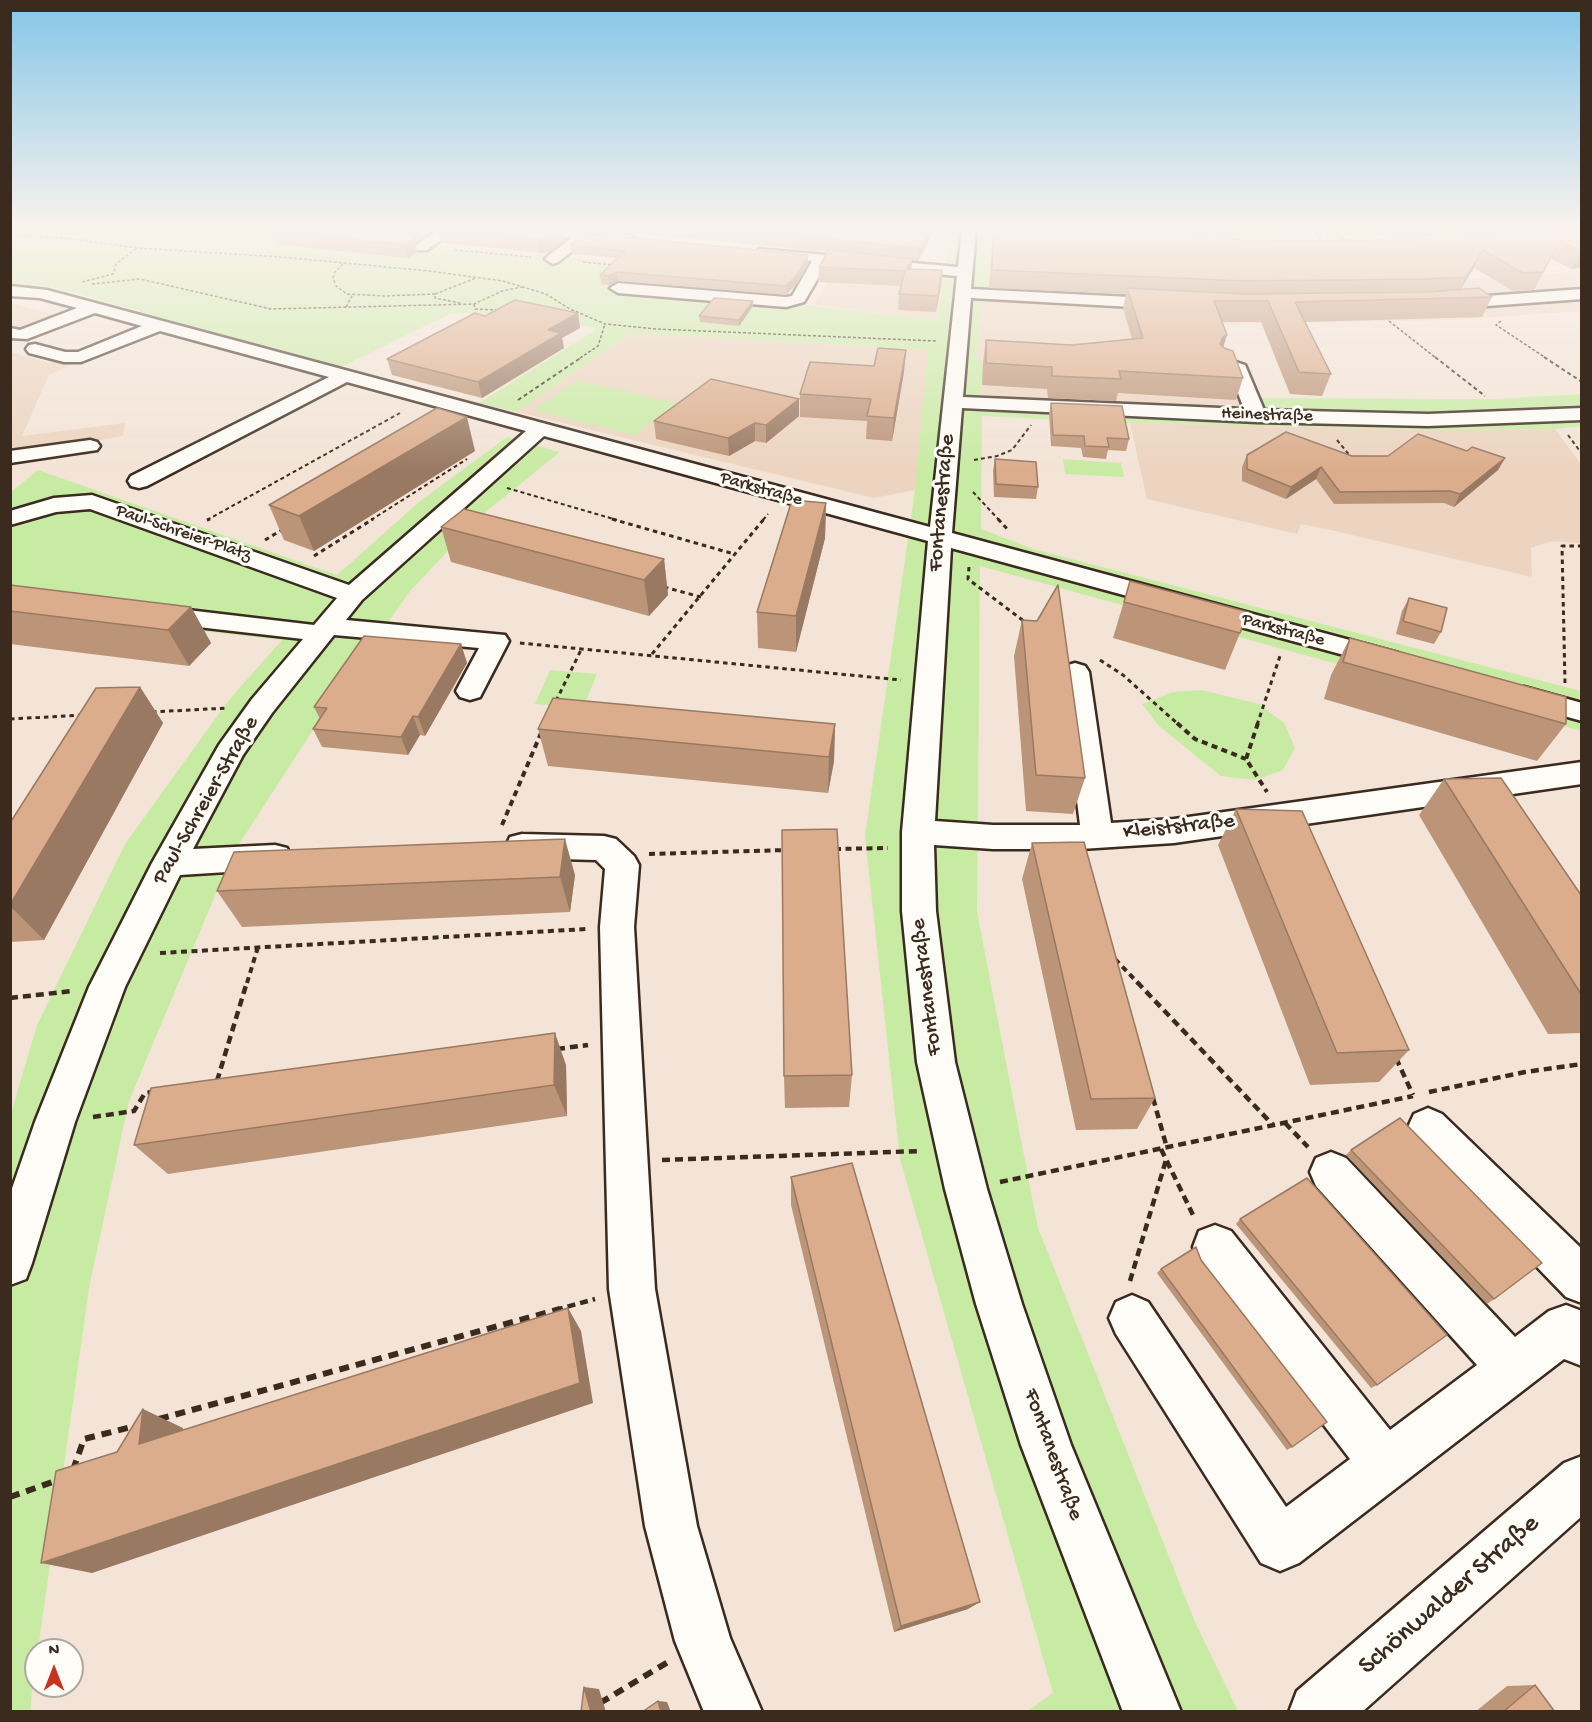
<!DOCTYPE html>
<meta charset="utf-8">
<style>
body{margin:0}
#map{position:relative;width:1592px;height:1722px;overflow:hidden;background:#f3e4d7;font-family:"Gochi Hand",sans-serif}
canvas{display:block}
.frame{position:absolute;inset:0;border:12px solid #3b2a1e;pointer-events:none}
.north{position:absolute;left:24px;top:1638px;width:60px;height:60px;box-sizing:border-box;background:#fdfcf7;border:2px solid #afa8a0;border-radius:50%;rotate:0deg;font-size:16px;font-weight:700;line-height:24px;text-align:center;color:#3b2a1e}
.north::after{content:'';display:block;margin:auto;width:21px;height:27px;background:#c8321e;clip-path:polygon(50% 0,100% 100%,50% 72%,0 100%)}
</style>
<div id="map">
<canvas width="1592" height="1722"></canvas>
<div class="frame"></div>
<div class="north">N</div>
</div>
<script>
const context = document.querySelector('canvas').getContext('2d');
context.lineJoin = 'round';
function fillPath(path, color) { context.fillStyle = color; context.fill(path, 'evenodd'); }
const shape = rows => new Path2D(rows.map(r => 'M' + r).join(''));
function stroke(path, color, width, dash) { context.strokeStyle = color; context.lineWidth = width; context.lineCap = dash ? 'butt' : 'round'; context.setLineDash(dash || []); context.stroke(path); }
function label(font, color, halo, rows, align = 'center') {
  context.font = font + ' "Gochi Hand",sans-serif'; context.lineWidth = 6; context.setLineDash([]); context.textBaseline = 'middle'; context.strokeStyle = halo; context.fillStyle = color; for (const [text, x, y, turn = 0] of rows) {
    context.save(); context.translate(x, y); context.rotate((+turn || 0) * Math.PI / 180); context.textAlign = isNaN(turn) ? turn : align; if (halo) context.strokeText(text, 0, 0); context.fillText(text, 0, 0); context.restore();
  }
}
const built = shape([
 [989,229,1035,229,1446,281,1574,272,1557,262,1580,260,1581,311,1451,320,1213,324,1227,357,1249,364,1265,409,979,395,977,361,983,288,989,288],
 [837,267,942,276,937,320,814,305],
 [11,303,70,319,11,341],
 [632,333,929,350,915,490,874,498,517,412],
 [11,352,49,363,60,359,75,363,49,375,22,436,125,423,123,436,11,455],
 [1130,423,1441,430,1555,429,1581,464,1581,543,1552,541,1531,548,1532,577,1335,531,1301,524,1297,534,1147,499]
]);
const green = shape([
 [29,229,276,229,745,275,728,296,937,320,950,229,989,229,989,288,983,288,977,361,983,362,982,385,979,395,1264,409,1261,398,1495,399,1581,394,1581,426,1555,429,1441,430,1130,423,982,416,981,529,1033,549,1581,691,1581,731,980,566,977,912,1038,1228,1195,1622,1238,1711,1028,1711,1053,1693,900,1159,865,836,915,490,928,350,632,333,517,412,479,403,597,329,521,312,450,314,339,368,55,287,11,285,10,230],
 [1035,229,1196,229,1200,239,1225,246,1235,246,1228,229,1283,229,1297,246,1331,245,1316,229,1373,229,1394,243,1423,242,1406,229,1466,229,1482,238,1519,235,1508,229,1541,229,1576,243,1581,242,1582,246,1576,243,1404,257,1221,258,1177,245,1169,237],
 [577,380,676,403,635,435,533,410],
 [507,437,560,452,482,515,410,591,322,716,232,855,129,1101,89,1288,38,1650,36,1650,30,1712,10,1711,11,1113,37,1025,125,844,228,701,282,640,11,610,11,492,38,470,337,575,419,502],
 [1063,459,1121,463,1124,477,1065,474],
 [550,670,597,674,583,708,535,704],
 [1202,690,1259,704,1284,723,1295,748,1283,770,1255,780,1221,776,1159,726,1142,704,1173,692]
]);
const pathFar5 = shape([
 [251,229,274,234],
 [1230,229,1236,242],
 [1312,229,1325,243],
 [1322,229,1351,242],
 [23,234,36,229],
 [10,235,66,238,137,248,281,257,429,271,503,281,546,294,570,309,605,324,656,329,936,341],
 [455,250,531,257],
 [583,262,614,265],
 [343,264,335,272,333,278,336,286,347,294,384,296,435,294,435,298,460,303],
 [82,282,113,274,116,264,137,248],
 [92,284,140,279,271,309,474,304,502,291,522,287],
 [435,294,476,278],
 [474,304,475,309,499,310],
 [346,307,353,294],
 [1389,321,1436,358],
 [1501,321,1496,325,1546,358],
 [580,358,598,346,605,324]
]);
const pathFar4 = shape([
 [1435,357,1485,396],
 [1544,357,1582,382],
 [518,400,582,357],
 [1568,435,1582,454],
 [1337,440,1351,457],
 [974,460,997,456,1012,450,1031,425],
 [507,488,617,520],
 [973,492,999,520],
 [207,520,400,413],
 [371,520,467,459],
 [763,520,768,514]
]);
const pathFar3 = shape([
 [612,519,734,554],
 [998,519,1009,531],
 [207,520,210,519],
 [265,540,285,528],
 [314,556,373,519],
 [969,567,968,579,1025,622],
 [664,587,701,597],
 [520,643,901,680],
 [652,654,764,519],
 [1100,660,1123,675,1179,725],
 [1565,683,1562,546,1582,546],
 [556,701,582,648],
 [152,712,228,708],
 [10,719,84,715],
 [1257,725,1281,653]
]);
const pathFar2 = shape([
 [1177,723,1195,739,1246,759],
 [1258,723,1246,759,1267,792],
 [502,825,541,733],
 [835,849,888,848],
 [649,854,786,850],
 [160,953,587,929],
 [1115,959,1138,983],
 [247,983,258,947]
]);
const pathFar1 = shape([
 [1137,982,1273,1125],
 [10,998,72,991],
 [557,1049,588,1045],
 [1396,1058,1413,1095],
 [217,1081,247,982],
 [1429,1092,1525,1072,1582,1064],
 [1153,1098,1167,1148],
 [93,1117,134,1111,145,1093,152,1092],
 [1285,1123,1308,1147],
 [1161,1149,1194,1217],
 [662,1160,921,1151],
 [1000,1182,1413,1096],
 [1130,1281,1166,1160],
 [555,1310,595,1299]
]);
const path = shape([
 [159,1419,560,1309],
 [73,1470,84,1439,135,1426],
 [10,1497,58,1480],
 [600,1703,668,1662]
]);
const minor = shape([
 [440,229,457,229,427,250,417,250,415,247,417,244,440,229],
 [519,229,571,229,629,235,636,239,629,243,588,239,558,262,553,264,545,259,548,256,571,238,526,233,519,229],
 [962,229,976,229,971,289,1169,299,1177,304,1169,309,971,298,963,397,1244,409,1230,372,1218,368,1215,364,1218,360,1224,358,1245,365,1264,410,1428,414,1582,408,1582,420,1428,426,1257,422,962,408,952,533,1398,653,1402,659,1398,665,1388,667,951,548,935,821,993,825,1080,825,1061,672,1065,666,1075,663,1085,666,1089,672,1111,823,1174,819,1582,762,1582,784,1174,843,1081,849,993,849,934,845,936,911,955,1062,987,1189,1022,1304,1071,1445,1181,1712,1123,1712,1021,1445,976,1304,945,1189,917,1062,902,911,902,832,928,541,544,436,362,600,346,620,505,635,509,641,480,697,470,700,460,697,456,691,479,648,334,635,272,713,243,755,193,849,275,845,287,848,291,857,287,866,275,869,180,875,125,987,75,1122,32,1263,26,1279,10,1285,10,1194,35,1122,89,987,152,863,219,745,252,699,303,639,154,622,145,619,141,614,145,609,154,606,314,625,337,598,90,509,56,512,10,525,10,511,54,498,92,495,349,585,526,431,347,382,147,486,139,488,131,486,128,481,131,476,329,377,160,331,81,362,64,362,29,353,26,349,29,345,35,344,65,352,78,352,142,326,95,313,27,339,10,338,10,328,20,330,77,308,40,298,10,296,10,286,47,290,930,527,957,276,827,263,804,302,786,307,618,293,610,288,618,283,786,297,792,296,812,261,764,257,759,255,756,252,759,249,958,267,962,229],
 [1582,289,1582,299,1446,309,1438,304,1446,299,1582,289],
 [90,440,97,442,100,446,97,450,10,463,10,451,90,440],
 [1524,687,1582,703,1582,721,1514,702,1510,696,1514,690,1524,687],
 [522,834,604,836,616,839,634,856,639,865,634,927,655,1289,697,1526,730,1638,762,1712,704,1712,675,1641,645,1526,609,1289,600,927,605,869,596,860,522,858,510,855,506,846,510,837,522,834],
 [1428,1108,1442,1114,1582,1249,1582,1303,1566,1297,1414,1140,1408,1127,1414,1114,1428,1108],
 [1331,1152,1346,1158,1515,1337,1549,1311,1566,1305,1582,1311,1582,1366,1564,1359,1299,1563,1280,1571,1261,1563,1116,1334,1109,1318,1116,1302,1132,1295,1148,1302,1286,1507,1350,1459,1199,1263,1193,1247,1199,1231,1215,1225,1231,1231,1390,1430,1477,1365,1316,1186,1310,1172,1316,1158,1331,1152],
 [1582,1456,1582,1516,1362,1712,1289,1712,1297,1691,1564,1463,1582,1456]
]);
const wall = shape([
 [439,229,564,229,565,240,550,252,540,253,441,243,437,230],
 [594,229,935,229,918,261,912,260,911,269,942,270,941,286,936,312,898,310,899,294,901,286,818,282,819,267,828,252],
 [993,229,1233,229,1230,238,1245,241,1416,240,1416,239,1392,240,1377,229,1581,229,1581,267,1572,269,1551,259,1534,290,1513,291,1474,268,1461,289,1492,297,1482,317,1305,322,1331,374,1322,396,1290,394,1261,322,1222,322,1227,335,1223,347,1243,378,1236,400,1118,393,1116,401,1048,398,1047,389,982,385,983,362,986,340,1072,345,1132,339,1123,308,1126,294,989,288],
 [271,231,416,242,415,244,417,252,408,258,275,244],
 [571,245,808,255,808,264,798,282,786,295,618,281,609,285,601,284,600,275,617,258,572,254],
 [753,301,753,306,739,326,700,322,699,316],
 [578,313,580,328,562,338,564,348,482,398,392,375,387,359,485,316],
 [874,366,904,372,892,441,866,439,867,421,800,417,800,394],
 [799,399,799,416,766,443,755,441,729,456,656,439,654,421],
 [1051,403,1129,439,1126,451,1108,450,1106,459,1083,457,1081,448,1051,446,1049,414],
 [475,451,314,551,284,540,269,505],
 [1467,451,1505,458,1498,470,1454,507,1444,503,1334,504,1316,479,1286,499,1242,481,1242,467,1247,455,1388,456],
 [995,459,1038,487,1036,499,994,497,993,471],
 [826,503,825,538,796,652,758,648,757,612],
 [441,527,664,559,668,595,649,616,451,562],
 [1130,581,1240,633,1225,670,1113,638],
 [10,585,191,607,211,643,189,666,10,644],
 [1409,598,1441,632,1434,644,1396,634,1402,611],
 [1022,620,1085,778,1073,814,1026,811,1014,656],
 [1350,638,1566,724,1537,761,1324,699,1331,675],
 [461,644,467,663,425,736,420,735,408,755,322,747,313,729,320,719,314,707],
 [140,687,163,723,44,940,10,942,10,823],
 [835,724,834,761,828,793,548,766,538,729],
 [1444,779,1581,895,1581,1033,1548,1034,1419,815],
 [1236,809,1409,1050,1379,1082,1310,1085,1218,845],
 [1032,843,1155,1098,1137,1129,1076,1130,1022,879],
 [575,875,570,912,242,927,217,891],
 [566,1065,567,1116,168,1174,134,1145],
 [852,1075,849,1107,785,1108,784,1076],
 [1351,1150,1494,1299,1487,1304,1346,1155],
 [791,1177,968,1609,894,1632,791,1205],
 [1240,1219,1377,1385,1371,1388,1236,1224],
 [1201,1260,1292,1447,1287,1450,1157,1273,1161,1269],
 [1535,1685,1555,1712,1475,1712,1507,1686]
]);
const shadedWall = shape([
 [412,229,436,229,416,242,415,244,417,252,408,258,404,245],
 [560,229,564,229,565,240,550,252,540,253,538,240],
 [930,229,935,229,918,261,919,248],
 [1480,229,1547,229,1476,238],
 [1483,250,1474,268,1457,295,1466,277],
 [1581,251,1581,267,1572,269],
 [808,255,808,264,798,282,786,295,786,286],
 [912,259,911,274,906,269],
 [942,270,941,286,936,312,938,296],
 [617,272,618,281,609,285,608,276],
 [753,301,753,306,739,326,739,320],
 [578,313,580,328,562,338,564,348,482,398,478,382,548,330],
 [1227,335,1220,357,1220,344,1223,337],
 [906,350,904,372,892,441,894,418],
 [799,399,799,416,766,443,766,425],
 [467,417,475,451,314,551,299,516],
 [755,423,755,441,729,456,728,438],
 [1505,458,1498,470,1454,507,1460,494],
 [1321,467,1316,479,1286,499,1291,487],
 [826,503,825,538,796,652,796,616],
 [664,559,668,595,649,616,644,580],
 [191,607,211,643,189,666,168,630],
 [461,644,467,663,425,736,418,717],
 [140,687,163,723,44,940,10,906,10,905],
 [413,716,420,735,408,755,401,737],
 [835,724,834,761,828,793,829,757],
 [565,839,575,875,570,912,560,877],
 [555,1033,566,1065,567,1116,554,1085],
 [568,1308,581,1331,593,1403,92,1573,41,1563],
 [143,1409,183,1428,181,1461,139,1444],
 [980,1602,968,1609,894,1632,901,1626],
 [584,1687,599,1689,606,1712,591,1712],
 [658,1701,667,1702,671,1712,661,1712]
]);
const building = shape([
 [275,229,413,229,410,235,414,239,404,245,271,231,275,229],
 [439,229,560,229,548,239,538,240,437,230,439,229],
 [724,229,930,229,919,248,724,229],
 [994,229,1134,229,1157,230,1156,229,1189,229,1191,231,1245,241,1425,240,1418,235,1484,233,1516,229,1581,229,1581,251,1560,241,1543,272,1523,273,1483,250,1466,277,1426,279,1245,281,992,270,994,229],
 [586,233,808,255,798,273,786,286,617,272,608,276,600,275,625,251,571,245,586,233],
 [829,250,912,259,906,269,942,270,938,296,899,294,905,271,819,267,829,250],
 [1127,288,1245,294,1427,292,1479,288,1492,297,1295,302,1331,374,1299,372,1268,301,1214,301,1227,335,1223,337,1220,344,1224,348,1233,351,1243,378,1119,371,1121,379,1052,376,1052,367,986,363,986,340,1072,345,1143,338,1127,288],
 [714,298,753,301,739,320,699,316,714,298],
 [515,300,578,313,548,330,561,333,478,382,387,359,475,313,485,316,515,300],
 [878,348,906,350,894,418,867,416,871,399,800,394,810,362,874,366,878,348],
 [711,379,799,399,766,425,755,423,728,438,654,421,711,379],
 [1051,403,1122,406,1129,439,1107,438,1109,447,1085,446,1084,436,1053,435,1051,403],
 [437,408,467,417,299,516,269,505,437,408],
 [1286,432,1352,456,1388,456,1418,434,1467,451,1472,447,1505,458,1460,494,1450,491,1340,492,1321,467,1291,487,1247,469,1247,455,1286,432],
 [995,459,1036,462,1038,487,996,484,995,459],
 [792,500,826,503,796,616,757,612,792,500],
 [464,509,664,559,644,580,441,527,464,509],
 [1130,581,1248,612,1240,633,1124,602,1130,581],
 [10,585,191,607,168,630,10,611,10,585],
 [1058,585,1085,778,1036,775,1022,620,1037,621,1058,585],
 [1409,598,1447,608,1441,632,1403,621,1409,598],
 [364,636,461,644,418,717,413,716,401,737,313,729,327,708,314,707,364,636],
 [1350,638,1566,697,1566,724,1343,662,1350,638],
 [140,687,10,905,10,823,96,688,140,687],
 [553,698,835,724,829,757,538,729,553,698],
 [1501,778,1581,895,1581,994,1444,779,1501,778],
 [1236,809,1302,811,1409,1050,1337,1053,1236,809],
 [837,829,852,1075,784,1076,782,830,837,829],
 [565,839,560,877,217,891,234,852,565,839],
 [1084,842,1155,1098,1091,1099,1032,843,1084,842],
 [555,1033,554,1085,134,1145,151,1088,555,1033],
 [1400,1118,1542,1263,1494,1299,1351,1150,1400,1118],
 [852,1163,980,1602,901,1626,791,1177,852,1163],
 [1307,1178,1447,1335,1377,1385,1240,1219,1307,1178],
 [1196,1247,1201,1260,1327,1422,1292,1447,1161,1269,1196,1247],
 [568,1308,580,1383,41,1563,56,1471,117,1452,143,1409,139,1444,568,1308],
 [1535,1685,1555,1712,1503,1712,1535,1685],
 [584,1687,591,1712,581,1712,584,1687],
 [658,1701,661,1712,642,1712,658,1701]
]);
const farStreetnames = [
 ["Heinestraße",1267,416,2],
 ["Parkstraße",761,490,16],
 ["Paul-Schreier-Platz",183,534,19],
 ["Parkstraße",1283,631,15]
];
const streetNames = [
 ["Fontanestraße",943,503,-85],
 ["Paul-Schreier-Straße",207,801,-60],
 ["Kleiststraße",1179,828,-6],
 ["Fontanestraße",928,987,-97],
 ["Fontanestraße",1052,1455,70]
];
const nearStreetnames = [
 ["Schönwalder Straße",1450,1596,-41]
];
fillPath(built, '#ecd4c0');
fillPath(green, '#c8eba4');
stroke(minor, '#3b2a1e', 5);
stroke(pathFar5, '#3b2a1e', 1.5, [3, 2]);
stroke(pathFar4, '#3b2a1e', 2, [4, 3]);
stroke(pathFar3, '#3b2a1e', 3, [4.5, 4]);
stroke(pathFar2, '#3b2a1e', 4, [6, 4.5]);
stroke(pathFar1, '#3b2a1e', 4.5, [8, 5]);
stroke(path, '#3b2a1e', 6, [10, 7]);
fillPath(minor, '#fdfcf7');
fillPath(wall, '#bc9578');
fillPath(shadedWall, '#997962');
fillPath(building, '#dbad8c');
stroke(building, '#997962', 1.5);
const sky = context.createLinearGradient(0, 0, 0, 470);
sky.addColorStop(0, '#84c6e9');
sky.addColorStop(0.49, '#faf3ed');
sky.addColorStop(1, '#faf3ed00');
context.fillStyle = sky;
context.fillRect(0, 0, 1592, 470);
label('18px', '#3b2a1e', '#fdfcf7', farStreetnames);
label('22px', '#3b2a1e', '#fdfcf7', streetNames);
label('27px', '#3b2a1e', '#fdfcf7', nearStreetnames);
</script>
